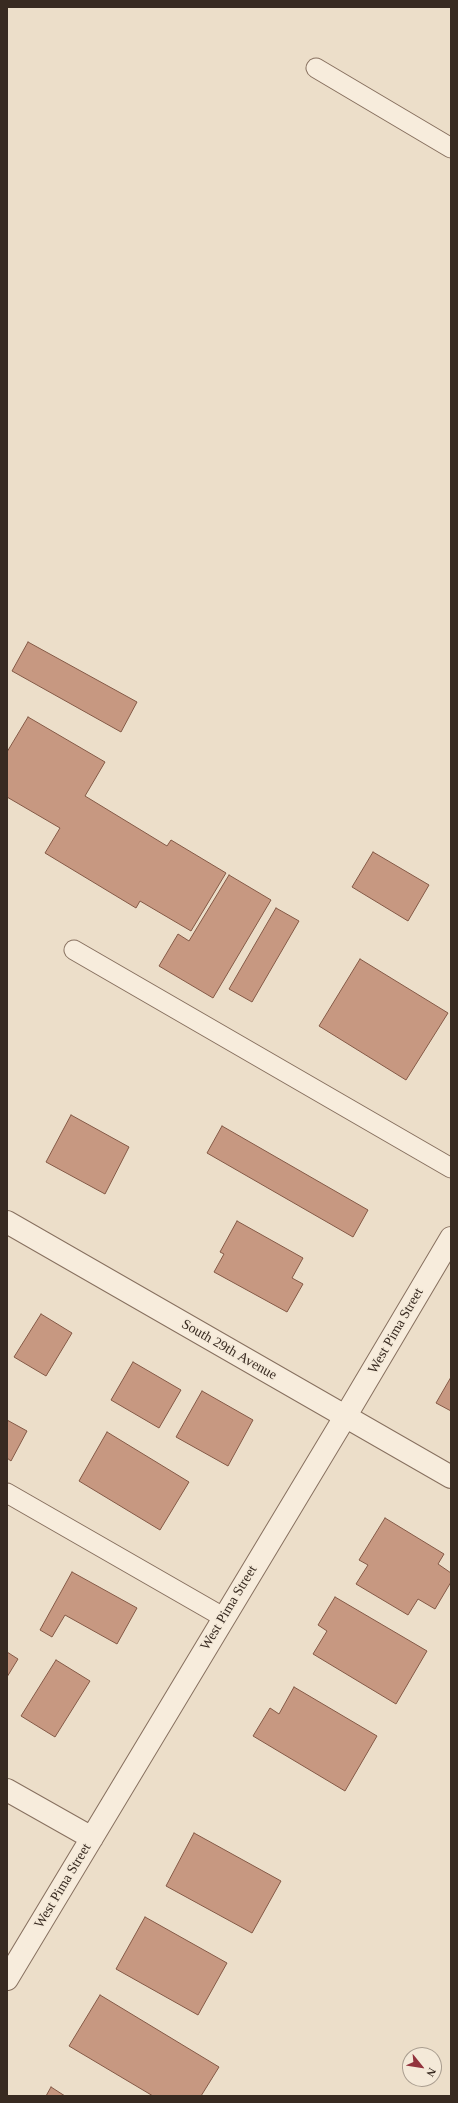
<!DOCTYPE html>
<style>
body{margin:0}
#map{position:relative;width:458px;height:2103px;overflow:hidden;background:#ecdec9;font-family:"Times New Roman",serif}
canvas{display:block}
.frame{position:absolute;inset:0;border:8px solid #382a21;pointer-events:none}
.north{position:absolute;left:402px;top:2047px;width:40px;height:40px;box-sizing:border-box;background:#f4e9d8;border:1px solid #a99d8f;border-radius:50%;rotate:120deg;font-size:11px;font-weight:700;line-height:16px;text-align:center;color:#382a21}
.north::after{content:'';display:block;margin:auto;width:14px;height:18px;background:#92333d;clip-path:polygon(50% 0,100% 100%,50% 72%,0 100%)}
</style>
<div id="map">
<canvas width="458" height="2103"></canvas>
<div class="frame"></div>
<div class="north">N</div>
</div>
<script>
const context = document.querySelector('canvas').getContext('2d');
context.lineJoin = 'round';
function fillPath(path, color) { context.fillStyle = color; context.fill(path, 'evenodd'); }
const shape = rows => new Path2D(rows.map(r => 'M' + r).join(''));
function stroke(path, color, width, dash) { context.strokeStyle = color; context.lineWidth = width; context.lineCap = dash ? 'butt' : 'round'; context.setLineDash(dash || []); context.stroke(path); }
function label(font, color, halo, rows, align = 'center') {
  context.font = font + ' "Times New Roman",serif'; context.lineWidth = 3; context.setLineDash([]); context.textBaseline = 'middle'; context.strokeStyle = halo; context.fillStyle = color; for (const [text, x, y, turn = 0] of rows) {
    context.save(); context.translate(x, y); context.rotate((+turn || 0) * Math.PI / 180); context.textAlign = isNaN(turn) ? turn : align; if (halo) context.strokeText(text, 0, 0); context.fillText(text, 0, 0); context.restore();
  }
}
const building = shape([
 [28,642,137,702,121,732,12,671,28,642],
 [28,717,105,762,85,796,167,846,171,840,226,873,191,931,140,901,136,908,45,853,60,828,7,797,7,752,28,717],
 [373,852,429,885,408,921,352,887,373,852],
 [229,875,271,900,213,998,159,966,178,934,189,941,229,875],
 [276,908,299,921,252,1002,229,989,276,908],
 [360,959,448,1013,406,1080,319,1026,360,959],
 [71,1115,129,1147,105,1194,46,1162,71,1115],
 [222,1126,368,1210,353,1237,207,1153,222,1126],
 [237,1221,303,1258,292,1278,303,1284,287,1312,214,1272,224,1254,220,1252,237,1221],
 [41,1314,72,1333,46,1376,14,1357,41,1314],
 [133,1362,181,1390,159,1428,111,1400,133,1362],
 [451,1377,451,1411,436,1403,451,1377],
 [202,1391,253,1420,228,1466,176,1437,202,1391],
 [7,1420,27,1431,11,1461,7,1458,7,1420],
 [107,1432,189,1482,160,1530,79,1481,107,1432],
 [385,1518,444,1554,438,1564,451,1573,451,1582,435,1609,418,1599,408,1615,356,1584,368,1565,359,1560,385,1518],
 [72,1572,137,1608,117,1644,65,1615,52,1637,40,1630,72,1572],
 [335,1597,427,1651,396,1704,313,1654,327,1631,318,1625,335,1597],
 [7,1652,18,1659,7,1677,7,1652],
 [56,1660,90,1681,55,1737,21,1716,56,1660],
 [294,1687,377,1736,345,1791,253,1736,270,1708,279,1714,294,1687],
 [194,1833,281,1881,252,1933,166,1886,194,1833],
 [145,1917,227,1963,198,2015,116,1969,145,1917],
 [100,1995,219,2067,201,2096,153,2096,69,2046,100,1995],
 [51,2087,65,2096,46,2096,51,2087]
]);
const service = shape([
 [316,68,451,148],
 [74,950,451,1168],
 [7,1493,223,1617]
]);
const minor = shape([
 [7,1222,451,1477],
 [7,1790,92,1838],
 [7,1979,345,1417,451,1238]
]);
const streetNames = [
 ["West Pima Street",396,1331,-60],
 ["South 29th Avenue",229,1350,30],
 ["West Pima Street",229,1608,-59],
 ["West Pima Street",63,1886,-59]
];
fillPath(building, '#c79881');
stroke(building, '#845946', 1);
stroke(service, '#87705f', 21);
stroke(minor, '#87705f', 24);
stroke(service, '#f7ecdc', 19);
stroke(minor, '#f7ecdc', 22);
label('14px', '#382a21', '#f4e9d8', streetNames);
</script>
